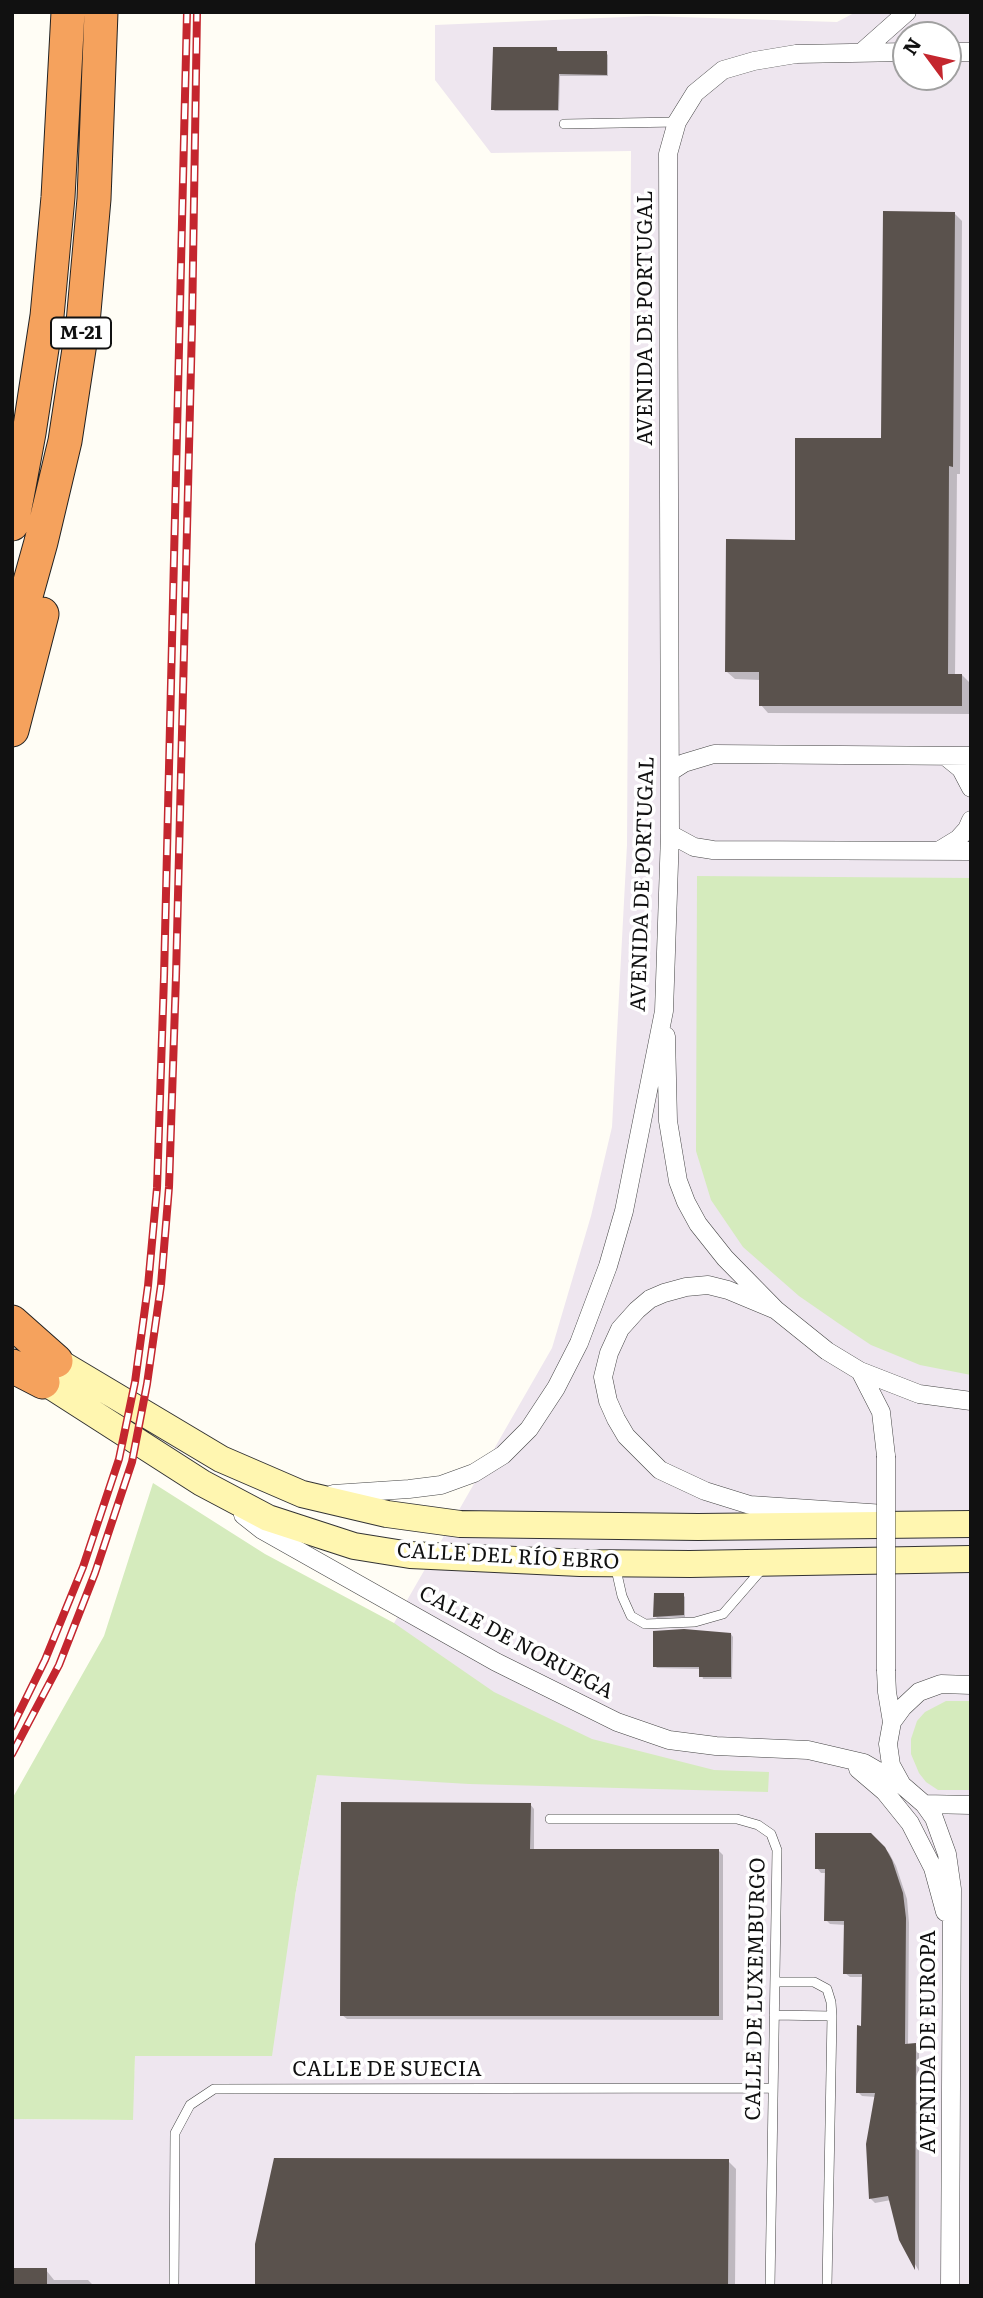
<!DOCTYPE html>
<meta charset="utf-8">
<style>
body{margin:0}
#map{position:relative;width:983px;height:2298px;overflow:hidden;background:#fffdf5;font-family:Literata,serif}
canvas{display:block}
.frame{position:absolute;inset:0;border:14px solid #111;pointer-events:none}
.north{position:absolute;left:892px;top:21px;width:70px;height:70px;box-sizing:border-box;background:#fff;border:2px solid #a0a0a0;border-radius:50%;rotate:303deg;font-size:19px;font-weight:700;line-height:28px;text-align:center;color:#111}
.north::after{content:'';display:block;margin:auto;width:24px;height:32px;background:#c4262e;clip-path:polygon(50% 0,100% 100%,50% 72%,0 100%)}
</style>
<div id="map">
<canvas width="983" height="2298"></canvas>
<div class="frame"></div>
<div class="north">N</div>
</div>
<script>
const context = document.querySelector('canvas').getContext('2d');
context.lineJoin = 'round';
function fillPath(path, color) { context.fillStyle = color; context.fill(path, 'evenodd'); }
const shape = rows => new Path2D(rows.map(r => 'M' + r).join(''));
function stroke(path, color, width, dash) { context.strokeStyle = color; context.lineWidth = width; context.lineCap = dash ? 'butt' : 'round'; context.setLineDash(dash || []); context.stroke(path); }
function label(font, color, halo, rows, align = 'center') {
  context.font = font + ' Literata,serif'; context.lineWidth = 7; context.setLineDash([]); context.textBaseline = 'middle'; context.strokeStyle = halo; context.fillStyle = color; for (const [text, x, y, turn = 0] of rows) {
    context.save(); context.translate(x, y); context.rotate((+turn || 0) * Math.PI / 180); context.textAlign = isNaN(turn) ? turn : align; if (halo) context.strokeText(text, 0, 0); context.fillText(text, 0, 0); context.restore();
  }
}
const industrial = shape([
 [856,12,971,12,971,2286,12,2286,12,2119,132,2120,135,2056,295,1896,317,1775,394,1623,552,1348,591,1216,612,1127,627,845,631,151,491,153,435,80,435,25,648,16,837,22],
 [906,35,948,35,948,77,906,77]
]);
const green = shape([
 [697,876,971,878,971,1375,920,1365,871,1345,838,1323,799,1296,743,1247,711,1200,696,1151],
 [153,1483,265,1554,394,1623,494,1692,592,1739,714,1770,769,1772,768,1792,469,1784,317,1775,295,1896,272,2056,135,2056,133,2120,12,2119,12,1799,104,1636],
 [946,1701,971,1701,971,1790,938,1790,926,1782,919,1773,911,1754,911,1739,917,1721,925,1712]
]);
const shadow = shape([
 [557,49,559,51,606,53,608,55,608,76,560,76,559,111,495,111,492,109],
 [954,213,962,221,960,474,957,474,955,676,962,675,970,683,969,714,768,713,761,705,761,680,735,679,727,672,796,541,883,440],
 [683,1595,685,1597,685,1617,657,1618,655,1616],
 [731,1634,733,1637,732,1679,703,1679,701,1669,657,1668,655,1666],
 [530,1804,534,1809,534,1850,719,1851,723,1855,723,2020,347,2019,342,2015],
 [871,1835,889,1853,896,1866,907,1899,909,1923,908,2046,915,2045,919,2049,919,2271,901,2240,891,2200,875,2203,871,2199,876,2097,862,2096,858,2092,863,2028,864,1977,850,1977,845,1973,846,1925,830,1924,826,1920,827,1873,821,1873,817,1868],
 [728,2161,736,2169,735,2286,256,2286],
 [46,2270,54,2280,88,2280,94,2286,12,2286]
]);
const building = shape([
 [493,47,557,47,557,51,607,51,607,75,559,74,558,110,491,110],
 [883,211,955,212,953,467,949,466,948,674,962,674,962,706,759,706,759,672,725,672,726,539,795,540,795,438,881,438],
 [654,1593,684,1593,684,1615,653,1617],
 [684,1629,731,1633,731,1677,699,1677,699,1667,653,1667,653,1631],
 [341,1802,531,1803,530,1849,719,1849,719,2016,340,2016],
 [815,1833,871,1833,885,1847,892,1860,903,1893,906,1918,905,2044,916,2043,915,2270,899,2240,888,2196,869,2199,866,2144,875,2093,856,2093,857,2025,861,2026,862,1974,843,1974,844,1921,824,1921,825,1869,815,1869],
 [274,2158,729,2159,728,2286,255,2286,255,2244],
 [12,2268,47,2268,47,2286,12,2286]
]);
const service = shape([
 [564,124,677,122],
 [615,1565,622,1596,631,1616,645,1624,695,1622,723,1614,763,1568],
 [550,1819,737,1819,758,1825,771,1834,777,1850,770,2286],
 [774,2015,832,2016,831,2002,827,1989,814,1982,775,1982],
 [174,2286,175,2133,190,2105,214,2089,773,2088],
 [827,2286,832,2016]
]);
const minor = shape([
 [863,51,907,12],
 [948,52,971,52],
 [945,756,961,769,971,788],
 [670,772,684,763,714,754,971,756],
 [670,834,694,847,713,850,971,851],
 [940,850,958,839,967,829,971,820],
 [666,1036,668,1121,678,1181,686,1202,698,1224,725,1258,776,1310,827,1351,860,1371,919,1394,971,1401],
 [776,1310,728,1290,708,1285,686,1287,664,1293,650,1299,637,1310,620,1329,609,1353,603,1377,608,1401,616,1419,626,1436,660,1470,705,1491,750,1505,885,1514],
 [860,1371,881,1412,886,1456],
 [333,1494,409,1489,441,1485,474,1473,503,1455,529,1429,556,1388,579,1343,608,1266,624,1211,664,1011,670,834,668,154,677,122,695,93,723,70,754,61,796,54,906,52],
 [243,1515,262,1530,496,1662,617,1722,669,1740,716,1746,808,1750,864,1763,902,1785],
 [886,1671,887,1692,892,1722,888,1744,891,1765,902,1785,924,1804,934,1818,947,1854,952,1889,950,2286],
 [892,1722,903,1707,919,1692,941,1684,971,1685],
 [858,1769,885,1792,910,1823,933,1868,945,1912],
 [924,1804,971,1805]
]);
const secondary = shape([
 [40,1351,221,1459,302,1494,387,1514,460,1524,698,1527,971,1524],
 [29,1372,202,1483,268,1518,354,1546,410,1555,580,1563,690,1564,971,1559]
]);
const motorway = shape([
 [12,524,29,433,47,316,58,197,68,12],
 [12,646,41,542,65,441,83,323,94,199,101,12],
 [12,730,42,614],
 [12,1322,56,1361],
 [12,1366,43,1382]
]);
const rail = shape([
 [12,1727,45,1660,83,1567,119,1459,135,1382,148,1286,157,1188,164,977,187,12],
 [12,1754,59,1665,95,1573,132,1462,147,1384,161,1285,169,1187,176,976,192,326,197,12]
]);
const minorBridge = shape([
 [886,1671,886,1456]
]);
const shields = [
 [81,333,60]
];
const shieldNames = [
 ["M-21",81,333]
];
const streetNames = [
 ["AVENIDA DE PORTUGAL",646,318,-90],
 ["AVENIDA DE PORTUGAL",643,884,-88],
 ["CALLE DEL RÍO EBRO",508,1557,3],
 ["CALLE DE NORUEGA",516,1643,28],
 ["CALLE DE LUXEMBURGO",756,1989,-89],
 ["AVENIDA DE EUROPA",929,2042,-90],
 ["CALLE DE SUECIA",387,2070]
];
fillPath(industrial, '#eee6ef');
fillPath(green, '#d5ebbd');
fillPath(shadow, '#0003');
fillPath(building, '#5a524d');
stroke(service, '#444', 10);
stroke(minor, '#444', 19);
stroke(secondary, '#333', 28);
stroke(motorway, '#222', 35);
stroke(service, '#fff', 9);
stroke(minor, '#fff', 18);
stroke(secondary, '#fff6b0', 26);
stroke(motorway, '#f5a25d', 33);
stroke(rail, '#c4262e', 8);
stroke(rail, '#fff', 5, [16]);
stroke(minorBridge, '#444', 19, []);
stroke(minorBridge, '#fff', 18);
for (const [x, y, w] of shields) { const box = new Path2D(); box.roundRect(x - w / 2, y - 15.5, w, 31, 5); context.fillStyle = '#fff'; context.fill(box); stroke(box, '#111', 2); }
label('bold 19px', '#111', null, shieldNames);
label('21px', '#111', '#fff', streetNames);
</script>
